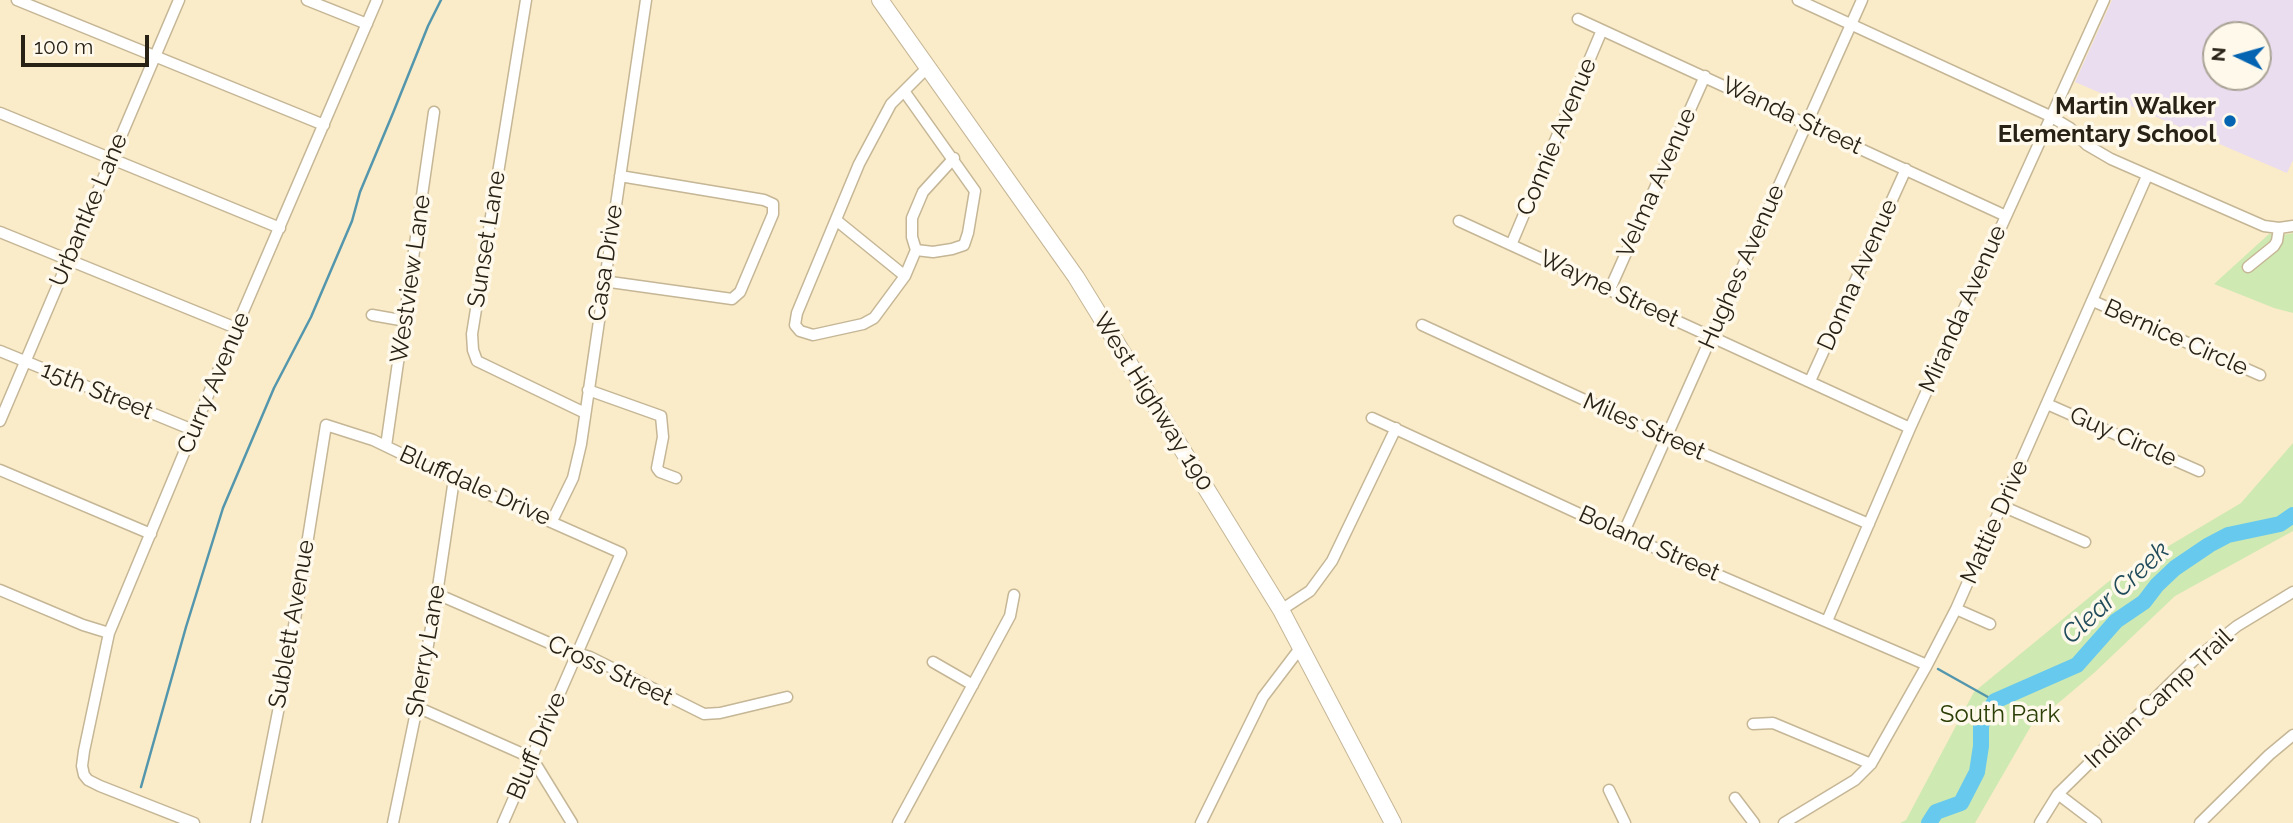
<!DOCTYPE html>
<style>
body{margin:0}
#map{position:relative;width:2293px;height:823px;overflow:hidden;background:#faebc9;font-family:Raleway,sans-serif}
canvas{display:block}
.north{position:absolute;left:2202px;top:21px;width:70px;height:70px;box-sizing:border-box;background:#fff9ec;border:2px solid #a9a396;border-radius:50%;rotate:275deg;font-size:19px;font-weight:700;line-height:28px;text-align:center;color:#282216}
.north::after{content:'';display:block;margin:auto;width:24px;height:32px;background:#0464b1;clip-path:polygon(50% 0,100% 100%,50% 72%,0 100%)}
.scale{position:absolute;left:21px;top:35px;width:128px;height:32px;box-sizing:border-box;border:4px solid #282216;border-top:0;padding-left:9px;font-size:21px;line-height:24px;white-space:nowrap;color:#282216;-webkit-text-stroke:5px #fff9ec;paint-order:stroke}
</style>
<div id="map">
<canvas width="2293" height="823"></canvas>
<div class="north">N</div>
<div class="scale">100 m</div>
</div>
<script>
const context = document.querySelector('canvas').getContext('2d');
context.lineJoin = 'round';
function fillPath(path, color) { context.fillStyle = color; context.fill(path, 'evenodd'); }
const shape = rows => new Path2D(rows.map(r => 'M' + r).join(''));
function stroke(path, color, width, dash) { context.strokeStyle = color; context.lineWidth = width; context.lineCap = dash ? 'butt' : 'round'; context.setLineDash(dash || []); context.stroke(path); }
function label(font, color, halo, rows, align = 'center') {
  context.font = font + ' Raleway,sans-serif'; context.lineWidth = 7; context.setLineDash([]); context.textBaseline = 'middle'; context.strokeStyle = halo; context.fillStyle = color; for (const [text, x, y, turn = 0] of rows) {
    context.save(); context.translate(x, y); context.rotate((+turn || 0) * Math.PI / 180); context.textAlign = isNaN(turn) ? turn : align; if (halo) context.strokeText(text, 0, 0); context.fillText(text, 0, 0); context.restore();
  }
}
const education = shape([
 [2112,0,2293,0,2293,160,2287,173,2075,82],
 [2216,35,2258,35,2258,77,2216,77]
]);
const green = shape([
 [2293,233,2293,313,2274,308,2214,284,2269,234,2283,235],
 [2293,443,2293,531,2175,596,2094,673,2031,726,1975,823,1900,823,1906,820,1974,692,2108,582,2241,503]
]);
const stream = shape([
 [1938,669,1995,701],
 [141,787,186,627,223,508,274,388,311,317,352,221,360,192,393,113,428,26,441,0]
]);
const river = shape([
 [1929,823,1936,812,1961,803,1977,772,1981,746,1981,725,1995,701,2077,665,2116,621,2144,602,2157,585,2175,568,2209,545,2228,535,2280,524,2293,515]
]);
const street = shape([
 [17,0,324,125],
 [307,0,367,24],
 [526,0,472,334,473,350,477,361,585,413],
 [1798,0,2050,116,2070,128,2087,145,2111,159,2264,226,2279,228,2293,226],
 [1578,19,2006,216],
 [928,67,891,104,859,164,797,313,795,325,800,331,813,335,863,324,874,318,905,276,916,250,912,237,912,218,923,192,954,158],
 [904,91,975,191,968,233,964,245,952,249,933,252,916,250],
 [0,113,280,228],
 [836,220,905,276],
 [1459,221,1910,428],
 [0,232,236,328],
 [1511,245,1602,30],
 [2248,267,2274,246,2277,241,2279,228],
 [603,281,732,299,740,292,773,214,773,204,764,200,620,176],
 [1610,289,1705,76],
 [2093,301,2260,375],
 [372,315,406,321],
 [1422,325,1665,437,1869,524],
 [0,351,193,430],
 [1810,381,1906,169],
 [588,390,661,416,663,437,657,468,660,472,676,478],
 [2047,404,2199,471],
 [1372,418,1623,534,1927,665],
 [0,421,179,0],
 [386,446,434,112],
 [0,470,151,534],
 [2002,506,2085,542],
 [552,521,573,478,581,444,646,0],
 [1623,534,1862,0],
 [0,590,83,625,109,633],
 [437,594,563,649,590,657,704,714,720,713,787,697],
 [1956,609,1990,624],
 [1281,610,1310,591,1332,561,1396,428],
 [1827,621,1910,428,2104,0],
 [933,662,973,685],
 [417,707,532,758,572,823],
 [1753,724,1773,723,1871,764],
 [1609,790,1625,823],
 [2058,794,2096,823],
 [1735,798,1754,823],
 [194,823,100,786,88,780,84,775,82,766,84,751,109,633,236,328,377,0],
 [256,823,290,651,326,425,373,440,454,479,621,553,503,823],
 [393,823,417,707,437,594,454,479],
 [898,823,1010,616,1014,595],
 [1201,823,1263,697,1301,647],
 [1784,823,1855,780,1871,764,1927,665,1956,609,2147,176],
 [2040,823,2058,794,2193,661,2237,626,2293,592],
 [2200,823,2269,755,2293,735]
]);
const primary = shape([
 [880,0,1076,277,1281,610,1393,823]
]);
const markers = [
 [2230,121,7,"#0464b1"]
];
const poiNames = [
 ["Martin Walker",2216,107],
 ["Elementary School",2216,135]
];
const streetNames = [
 ["Wanda Street",1792,116,25],
 ["Connie Avenue",1557,137,-67],
 ["Velma Avenue",1657,183,-66],
 ["Urbantke Lane",89,210,-67],
 ["Sunset Lane",487,239,-81],
 ["Casa Drive",606,263,-81],
 ["Hughes Avenue",1742,267,-66],
 ["Donna Avenue",1858,275,-66],
 ["Westview Lane",411,279,-82],
 ["Wayne Street",1609,289,25],
 ["Miranda Avenue",1963,309,-66],
 ["Bernice Circle",2176,338,24],
 ["Curry Avenue",214,383,-67],
 ["15th Street",97,391,22],
 ["West Highway 190",1153,402,58],
 ["Miles Street",1644,427,24],
 ["Guy Circle",2123,437,24],
 ["Bluffdale Drive",475,486,24],
 ["Mattie Drive",1995,522,-66],
 ["Boland Street",1649,544,24],
 ["Sublett Avenue",292,624,-80],
 ["Sherry Lane",426,651,-80],
 ["Cross Street",610,671,25],
 ["Indian Camp Trail",2159,699,-43],
 ["Bluff Drive",537,746,-67]
];
const parkNames = [
 ["South Park",2000,715]
];
const waterNames = [
 ["Clear Creek",2116,593,-43]
];
fillPath(education, '#ebddf0');
fillPath(green, '#cfe9b2');
stroke(stream, '#5497ad', 2.5);
stroke(river, '#67c9ee', 16);
stroke(street, '#c5b696', 13);
stroke(primary, '#c5b696', 18);
stroke(street, '#fff', 10);
stroke(primary, '#fff', 16);
for (const [x, y, r, color] of markers) { const dot = new Path2D(); dot.arc(x, y, r, 0, 2 * Math.PI); context.fillStyle = color; context.fill(dot); stroke(dot, '#fff9ec', 2.5); }
label('bold 24px', '#282216', '#fff9ec', poiNames, 'right');
label('24px', '#282216', '#fff9ec', streetNames);
label('24px', '#2b3f07', '#fff9ec', parkNames);
label('italic 26px', '#214c5c', '#fff9ec', waterNames);
</script>
